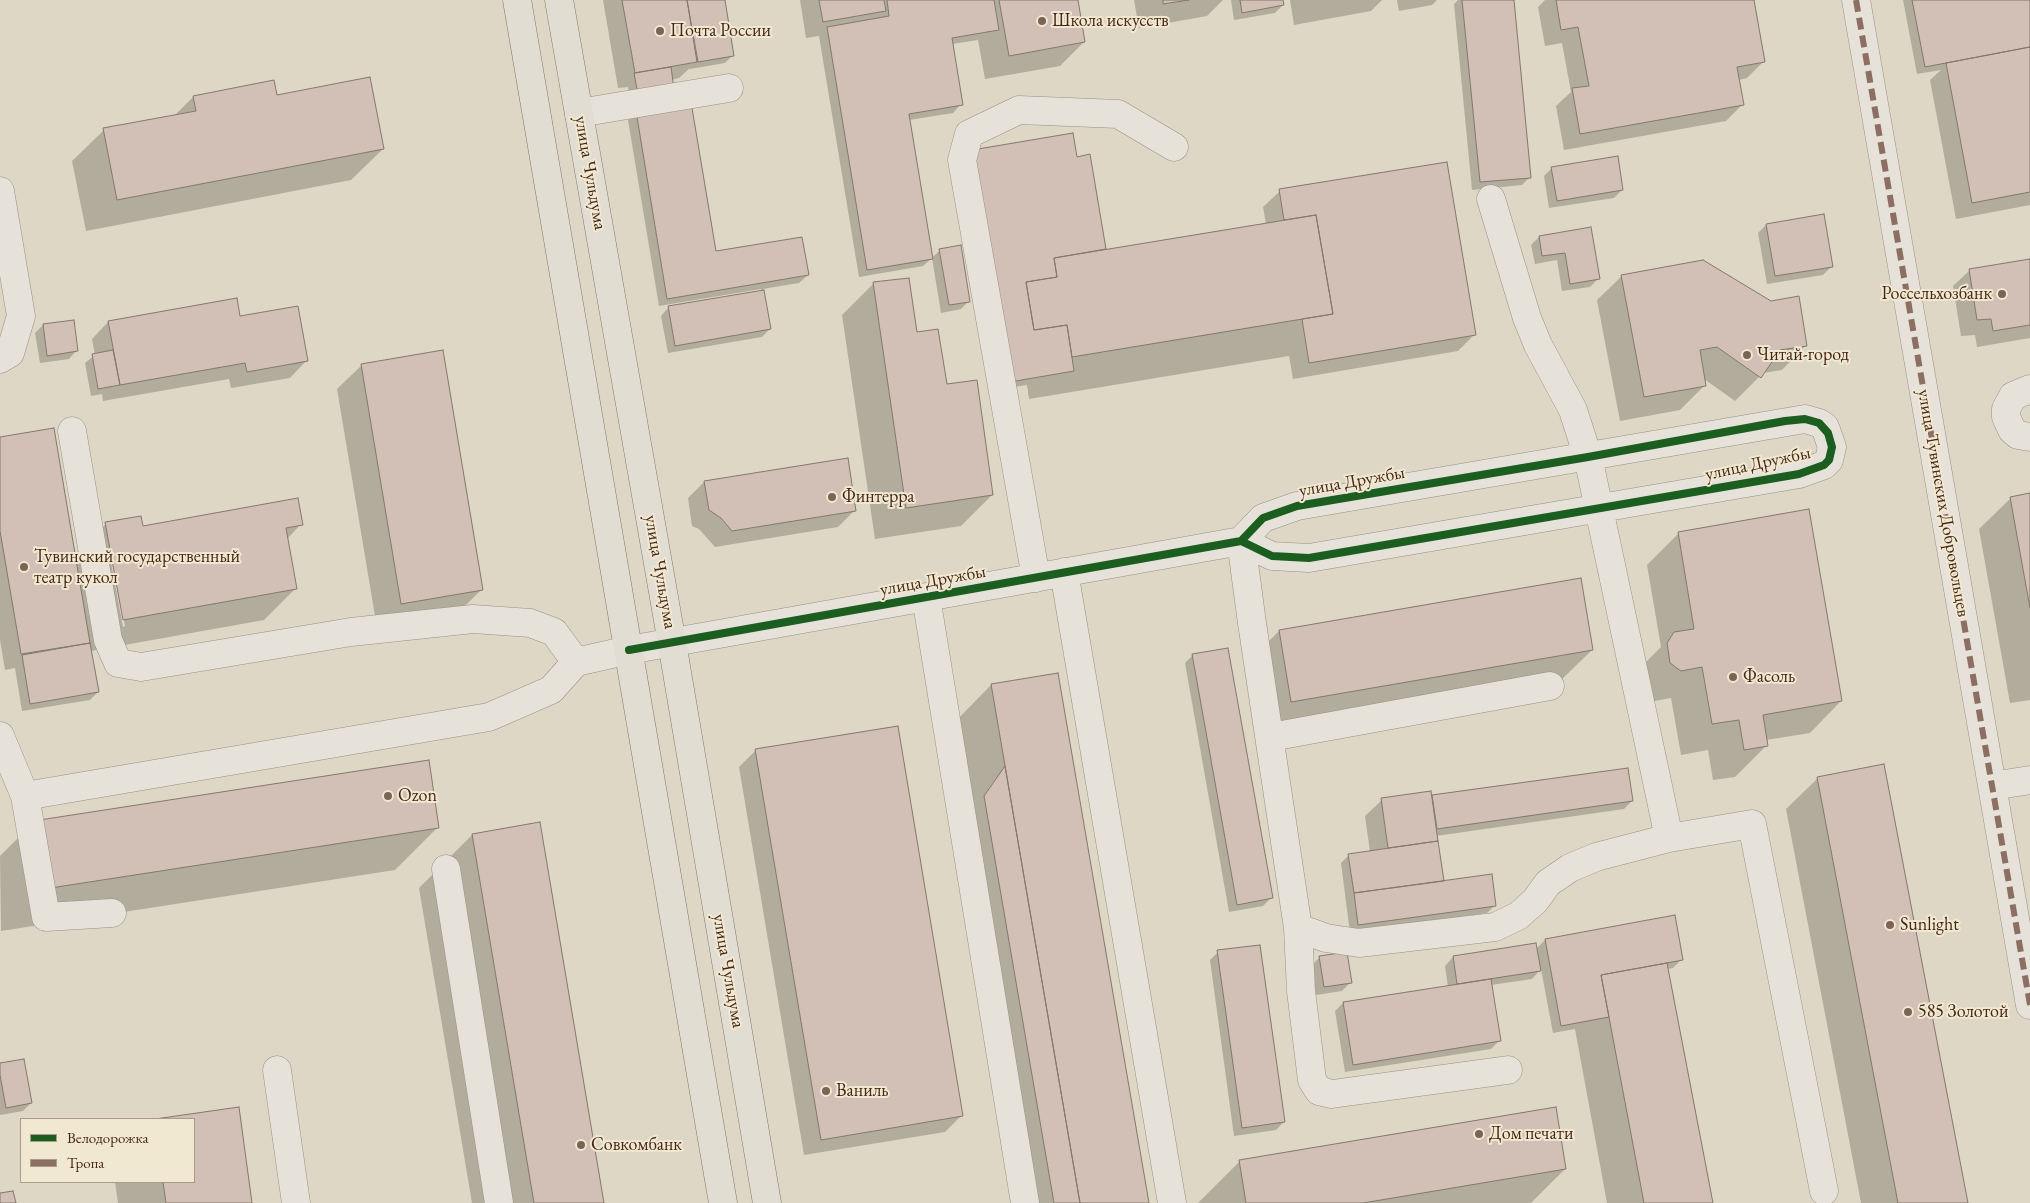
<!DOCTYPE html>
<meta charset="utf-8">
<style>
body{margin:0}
#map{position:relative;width:2030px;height:1203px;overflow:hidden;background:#dfd7c5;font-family:"EB Garamond",serif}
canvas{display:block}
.legend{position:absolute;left:20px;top:1118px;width:175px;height:65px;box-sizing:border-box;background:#f1e8d2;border:1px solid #ac9a86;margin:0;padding:6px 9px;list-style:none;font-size:15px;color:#452615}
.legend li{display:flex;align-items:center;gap:10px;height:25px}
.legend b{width:25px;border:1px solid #ac9a86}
</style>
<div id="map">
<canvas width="2030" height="1203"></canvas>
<ul class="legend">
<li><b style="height:6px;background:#1b5e20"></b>Велодорожка</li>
<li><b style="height:6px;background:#8d6e63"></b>Тропа</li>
</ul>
</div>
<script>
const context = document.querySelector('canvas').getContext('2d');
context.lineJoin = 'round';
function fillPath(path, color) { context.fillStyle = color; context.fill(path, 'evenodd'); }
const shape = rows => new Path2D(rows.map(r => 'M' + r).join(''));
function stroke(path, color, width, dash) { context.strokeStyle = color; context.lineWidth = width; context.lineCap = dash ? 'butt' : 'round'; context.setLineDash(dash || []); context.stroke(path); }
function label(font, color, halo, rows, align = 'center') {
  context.font = font + ' "EB Garamond",serif'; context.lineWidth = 4; context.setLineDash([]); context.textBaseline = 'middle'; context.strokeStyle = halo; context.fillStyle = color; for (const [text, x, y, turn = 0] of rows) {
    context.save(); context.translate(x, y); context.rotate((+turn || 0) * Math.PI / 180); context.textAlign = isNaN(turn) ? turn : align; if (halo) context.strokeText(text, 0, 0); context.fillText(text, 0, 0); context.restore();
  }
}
const shadow = shape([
 [603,0,723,0,733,55,725,63,690,69,690,68,679,78,671,80,630,102,628,87,618,88],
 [800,0,1077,0,1084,42,1060,66,985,79,978,40,952,44,961,104,953,113,909,120,932,258,923,266,859,277,819,36,806,38],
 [1134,0,1223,0,1207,16,1139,28],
 [1231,0,1282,0,1283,5,1275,13,1234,20],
 [1290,0,1382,0,1371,11,1294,25],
 [1397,0,1437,0,1432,5,1399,11],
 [1458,0,1513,0,1530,177,1522,185,1472,190,1454,4],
 [1545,0,1753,0,1763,62,1747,78,1739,80,1743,104,1726,121,1564,150,1556,106,1571,92,1562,43,1545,46,1538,7],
 [1903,0,2030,0,2030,205,1956,219,1930,80,1941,70,1917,74],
 [277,96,383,149,351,180,86,231,72,161,104,130,174,116,193,97],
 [636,112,714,253,808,275,799,283,763,289,770,329,762,337,668,353,661,316,669,307,762,292,761,289,659,306,628,120],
 [1076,158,1104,249,1102,252,1266,224,1263,207,1280,191,1446,163,1474,335,1458,351,1293,379,1289,356,1029,399,1027,385,1002,389],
 [1552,168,1622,190,1614,198,1549,208,1544,176],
 [1766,225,1831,267,1823,275,1767,284,1758,233],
 [1590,228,1598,279,1590,287,1562,291,1557,260,1535,264,1531,245,1539,237],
 [940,250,969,301,961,309,941,313,932,258],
 [2030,260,2030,338,1977,347,1975,335,1961,336,1953,286,1970,270],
 [1622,276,1806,345,1782,370,1763,373,1735,401,1704,379,1705,385,1680,410,1620,421,1597,300],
 [874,283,916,334,946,386,992,495,961,526,875,539,842,315],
 [239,317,306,361,290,378,231,388,229,379,103,401,102,394,91,396,85,363,95,355,92,339,108,322],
 [43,325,77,350,69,359,40,363,35,333],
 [362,365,482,589,457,614,377,628,337,389],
 [0,439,74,555,106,524,142,528,301,524,287,539,296,588,264,620,91,651,98,692,90,700,22,711,15,668,5,670,0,640],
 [110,557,113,557,125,626,123,627],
 [704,482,855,510,838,527,715,547,699,529,692,526,688,498],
 [2030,494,2030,700,2010,703,1979,529,2011,498],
 [1808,511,1841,701,1810,733,1766,740,1767,745,1735,777,1713,780,1708,750,1681,755,1671,698,1649,702,1643,665,1661,647,1647,565,1678,534],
 [1279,631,1592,650,1560,681,1260,733,1248,662],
 [1193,655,1271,898,1263,906,1229,912,1185,663],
 [991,685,1148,1203,1031,1203,949,728],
 [756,750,961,1116,945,1132,804,1155,739,767],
 [1818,778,1967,1203,1861,1203,1786,809],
 [1433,797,1632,801,1624,809,1436,836,1443,882,1495,905,1487,913,1350,933,1341,863,1349,855,1370,852,1365,816,1382,800,1431,798],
 [34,822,438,827,395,870,1,931,0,856],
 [472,835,603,1203,472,1203,419,888],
 [1674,916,1681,960,1673,968,1667,969,1711,1203,1607,1203,1575,1029,1553,1033,1541,969,1532,979,1491,985,1499,1041,1491,1049,1345,1072,1335,1011,1343,1003,1448,987,1445,966,1453,957,1535,944,1536,949,1545,940],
 [1218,952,1284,1122,1276,1130,1234,1136,1210,960],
 [1320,957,1350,983,1342,991,1316,995,1312,965],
 [0,1065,31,1103,23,1111,0,1115],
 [238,1109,251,1203,118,1203,115,1182,194,1182,194,1119,162,1119],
 [1240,1161,1565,1169,1531,1203,1198,1203]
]);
const building = shape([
 [622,0,687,0,697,62,635,73,622,0],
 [687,0,725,0,734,56,698,62,687,0],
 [819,0,884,0,886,11,823,22,819,0],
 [887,0,994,0,999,30,952,38,963,105,909,114,933,259,867,270,827,27,889,16,887,0],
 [999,0,1078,0,1085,42,1009,56,999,0],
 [1163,0,1189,0,1163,4,1163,0],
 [1240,0,1283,0,1284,5,1242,13,1240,0],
 [1462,0,1514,0,1531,178,1480,182,1462,0],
 [1556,0,1754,0,1765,62,1737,67,1744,105,1580,134,1572,88,1589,86,1578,27,1561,30,1556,0],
 [1912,0,2030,0,2030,47,1925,67,1912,0],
 [2030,47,2030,192,1972,203,1946,63,2030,47],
 [671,67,674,89,638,95,634,73,671,67],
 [370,77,384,149,117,200,103,128,196,111,193,96,274,80,277,95,370,77],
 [691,102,716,251,802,237,809,275,667,299,636,111,691,102],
 [1073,133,1077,157,1090,154,1106,249,1054,258,1057,277,1026,282,1034,330,1067,325,1074,371,1010,382,972,150,1073,133],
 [1618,156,1623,190,1557,201,1551,167,1618,156],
 [1447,162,1476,335,1309,363,1302,319,1333,314,1316,215,1284,220,1279,189,1447,162],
 [1824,214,1833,267,1775,276,1766,224,1824,214],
 [1316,215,1333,314,1072,357,1067,325,1034,330,1026,282,1057,277,1054,258,1316,215],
 [1591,227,1600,279,1570,284,1565,253,1542,256,1539,236,1591,227],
 [961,245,970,302,949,305,939,249,961,245],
 [2030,259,2030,325,1993,331,1991,319,1977,320,1969,269,2030,259],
 [1703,260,1771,301,1799,296,1807,346,1780,350,1761,378,1717,347,1700,350,1706,386,1644,397,1621,275,1703,260],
 [909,278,917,332,938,329,947,384,977,380,993,495,906,508,873,282,909,278],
 [764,290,771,329,675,346,668,306,764,290],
 [237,298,240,316,298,306,308,361,247,372,245,363,120,385,108,321,237,298],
 [74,320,78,351,47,356,43,324,74,320],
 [113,350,120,385,98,389,92,354,113,350],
 [443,350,483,590,401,604,361,364,443,350],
 [54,428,90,643,21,654,0,531,0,437,54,428],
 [848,458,856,511,732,531,721,518,709,510,704,481,848,458],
 [2030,493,2030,608,2010,497,2030,493],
 [298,498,303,525,286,528,297,589,123,620,105,522,141,516,143,526,298,498],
 [1809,509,1842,701,1763,715,1768,746,1744,750,1739,720,1712,724,1702,667,1681,671,1670,663,1667,643,1674,632,1694,629,1678,532,1809,509],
 [1581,578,1593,650,1291,702,1279,630,1581,578],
 [90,643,99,692,30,704,22,655,90,643],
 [1228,648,1273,898,1237,905,1192,654,1228,648],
 [1058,673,1149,1203,1080,1203,991,684,1058,673],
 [898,726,963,1116,821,1140,755,749,898,726],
 [429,760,439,828,44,889,33,821,429,760],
 [1884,764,1968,1203,1898,1203,1817,777,1884,764],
 [1005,766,1080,1203,1054,1203,984,796,1005,766],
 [1628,768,1633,801,1437,829,1432,795,1628,768],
 [1431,791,1438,841,1388,848,1381,798,1431,791],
 [540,822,604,1203,534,1203,472,834,540,822],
 [1438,841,1444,881,1354,893,1348,854,1438,841],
 [1492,874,1496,906,1358,925,1354,893,1492,874],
 [1675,915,1683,960,1601,975,1609,1017,1561,1026,1545,939,1675,915],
 [1536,943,1541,971,1457,984,1453,956,1536,943],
 [1260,945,1285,1122,1242,1128,1217,950,1260,945],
 [1347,952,1352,983,1324,987,1319,956,1347,952],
 [1667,963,1713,1203,1644,1203,1601,975,1667,963],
 [1491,979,1501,1041,1353,1065,1343,1002,1491,979],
 [24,1059,32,1103,6,1108,0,1075,0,1063,24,1059],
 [239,1107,252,1203,166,1203,163,1182,194,1182,194,1119,155,1119,239,1107],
 [1556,1107,1566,1169,1363,1203,1246,1203,1239,1160,1556,1107],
 [13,1191,16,1203,0,1203,0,1193,13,1191]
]);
const minor = shape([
 [1856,0,2030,1005],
 [579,113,729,88],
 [0,191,21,316,10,353,0,359],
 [1491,199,1527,318,1538,345,1573,410,1588,457,1669,838],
 [2030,389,2013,396,2006,409,2006,417,2012,430,2018,435,2030,437],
 [72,431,108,640,118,663,141,667,351,632,473,619,530,623,554,632,576,662],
 [1241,541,1252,623,1298,928,1326,938,1359,943,1495,927,1518,916,1535,901,1548,883,1570,868,1596,857,1669,838,1752,824,1824,1191],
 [1064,572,1172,1203],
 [1036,578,962,160,969,134,1019,110,1118,114,1174,147],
 [926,597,1025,1203],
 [0,736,25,796],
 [1271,737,1550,686],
 [1992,786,2030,780],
 [446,869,499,1203],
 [112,913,46,917,25,796,489,717,551,690,576,662,629,650,1241,541,1263,518,1297,506,1805,419,1819,423,1825,427,1832,447,1829,460,1824,465,1799,474,1309,558,1272,556,1241,541],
 [1298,928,1301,991,1312,1080,1319,1091,1332,1094,1508,1070],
 [277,1070,296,1203]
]);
const major = shape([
 [517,0,723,1203],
 [559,0,672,643,767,1203]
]);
const quiet = shape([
 [1856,0,2030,1005]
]);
const cycleway = shape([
 [629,650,1241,541,1263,518,1297,506,1588,457,1785,421,1805,419,1819,423,1828,433,1832,447,1829,460,1824,465,1799,474,1309,558,1272,556,1241,541]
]);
const markers = [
 [1042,21,5,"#7b6453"],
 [660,31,5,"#7b6453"],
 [2002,294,5,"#7b6453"],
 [1747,355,5,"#7b6453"],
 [832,497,5,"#7b6453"],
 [24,567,5,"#7b6453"],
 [1733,677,5,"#7b6453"],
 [388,796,5,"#7b6453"],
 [1890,925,5,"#7b6453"],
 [1908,1012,5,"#7b6453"],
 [826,1091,5,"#7b6453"],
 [1479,1134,5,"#7b6453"],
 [581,1145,5,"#7b6453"]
];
const poiNames = [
 ["Школа искусств",1052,21],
 ["Почта России",670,31],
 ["Россельхозбанк",1992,294,"right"],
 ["Читай-город",1757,355],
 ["Финтерра",842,497],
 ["Тувинский государственный",34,557],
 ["театр кукол",34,578],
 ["Фасоль",1743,677],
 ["Ozon",398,796],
 ["Sunlight",1900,925],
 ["585 Золотой",1918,1012],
 ["Ваниль",836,1091],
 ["Дом печати",1489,1134],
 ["Совкомбанк",591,1145]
];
const streetNames = [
 ["улица Чульдума",590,173,80],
 ["улица Дружбы",1758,464,-12],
 ["улица Дружбы",1352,482,-10],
 ["улица Тувинских Добровольцев",1943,503,80],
 ["улица Чульдума",660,572,80],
 ["улица Дружбы",933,581,-10],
 ["улица Чульдума",728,971,80]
];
fillPath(shadow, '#0003');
fillPath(building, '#d2bfb6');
stroke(building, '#82786d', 1);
stroke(minor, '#989084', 29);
stroke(major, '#82786d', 29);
stroke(minor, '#e6e2d9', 28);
stroke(major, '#e2ddd2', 28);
stroke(quiet, '#8d6e63', 6, [12, 6]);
stroke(cycleway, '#1b5e20', 8);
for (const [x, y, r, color] of markers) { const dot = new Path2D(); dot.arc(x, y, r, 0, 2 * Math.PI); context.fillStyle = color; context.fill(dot); stroke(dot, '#f1e8d2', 2); }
label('18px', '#452615', '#f1e8d2', poiNames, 'left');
label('18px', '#452615', '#f1e8d2', streetNames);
</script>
